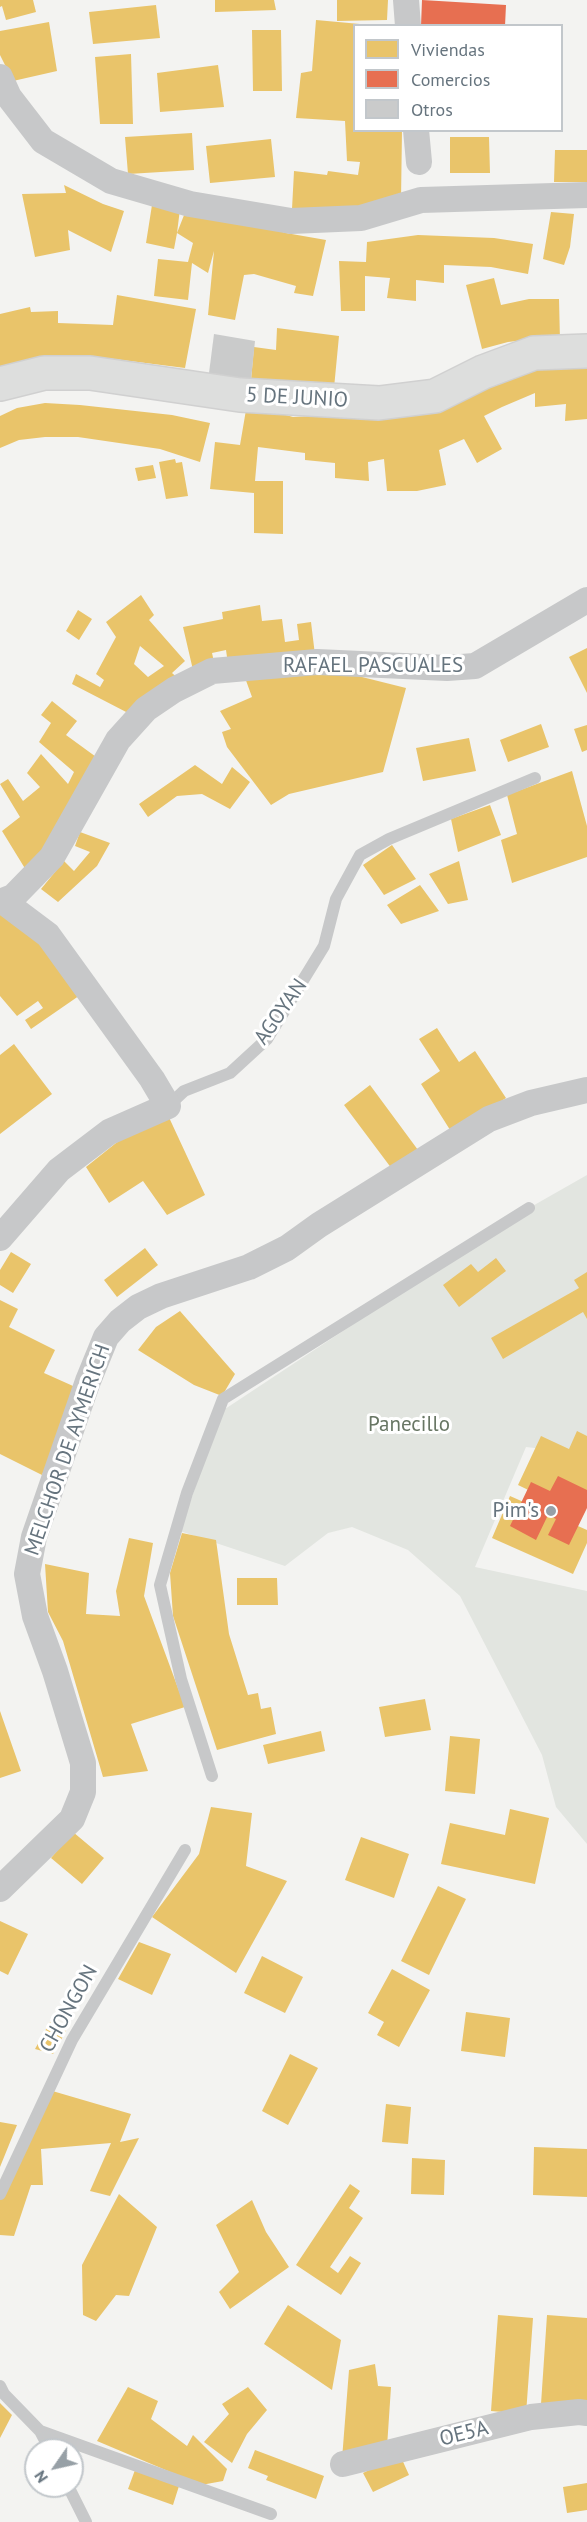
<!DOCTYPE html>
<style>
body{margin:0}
#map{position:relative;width:587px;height:2522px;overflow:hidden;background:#f3f3f1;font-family:"PT Sans",sans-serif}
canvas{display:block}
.legend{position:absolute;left:353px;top:24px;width:210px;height:108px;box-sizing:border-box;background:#fff;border:2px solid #c2c7cb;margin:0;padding:8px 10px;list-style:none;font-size:18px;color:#66747e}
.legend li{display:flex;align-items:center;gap:12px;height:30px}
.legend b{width:30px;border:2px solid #c2c7cb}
.north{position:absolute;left:24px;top:2438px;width:60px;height:60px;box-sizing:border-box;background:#fff;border:2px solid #c2c7cb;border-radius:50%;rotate:236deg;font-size:16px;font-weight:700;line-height:24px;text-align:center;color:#66747e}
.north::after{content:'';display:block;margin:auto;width:21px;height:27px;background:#97a0a6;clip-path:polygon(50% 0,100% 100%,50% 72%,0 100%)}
</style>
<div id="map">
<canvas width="587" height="2522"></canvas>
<ul class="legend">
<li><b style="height:16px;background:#e9c46a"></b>Viviendas</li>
<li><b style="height:16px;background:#e76f51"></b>Comercios</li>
<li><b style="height:16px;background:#cacbcb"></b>Otros</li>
</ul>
<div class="north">N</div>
</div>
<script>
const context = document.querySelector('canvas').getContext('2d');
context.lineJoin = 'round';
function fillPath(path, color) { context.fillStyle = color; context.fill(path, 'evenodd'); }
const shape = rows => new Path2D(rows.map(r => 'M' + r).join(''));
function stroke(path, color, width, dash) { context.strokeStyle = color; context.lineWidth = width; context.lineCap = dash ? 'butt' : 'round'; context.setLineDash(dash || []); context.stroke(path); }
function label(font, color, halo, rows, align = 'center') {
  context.font = font + ' "PT Sans",sans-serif'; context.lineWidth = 6; context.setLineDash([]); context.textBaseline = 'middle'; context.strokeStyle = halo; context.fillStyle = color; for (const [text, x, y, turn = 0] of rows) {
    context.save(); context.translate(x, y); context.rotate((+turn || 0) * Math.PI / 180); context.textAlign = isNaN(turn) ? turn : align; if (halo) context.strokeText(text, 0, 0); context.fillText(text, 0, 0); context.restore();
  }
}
const green = shape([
 [587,1175,587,1454,526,1447,475,1567,587,1591,587,1844,556,1807,542,1755,460,1596,408,1550,352,1527,328,1533,285,1566,180,1531,222,1411,529,1208]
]);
const homes = shape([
 [0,0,33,0,36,12,6,20,2,6,0,7],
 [215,0,274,0,276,10,215,12],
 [337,0,388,0,387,20,337,21],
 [156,5,160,38,93,44,89,12],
 [316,20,360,24,354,26,354,130,402,130,401,200,356,213,292,209,294,171,327,175,328,171,358,175,360,162,347,161,345,121,296,118,301,73,312,71],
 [49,22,57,71,13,81,0,55,0,31],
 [252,30,281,30,282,91,253,91],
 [131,54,133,124,100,124,95,57],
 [218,65,224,107,160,112,157,73],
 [192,133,194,170,128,174,125,137],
 [450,137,489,137,490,173,450,173],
 [271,139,275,177,210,183,206,146],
 [555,150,587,150,587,182,554,182],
 [64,185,103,204,124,211,111,252,68,230,70,250,35,257,22,194,66,193],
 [152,205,180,209,177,233,188,205,286,233,326,240,313,296,294,293,296,286,254,274,244,275,235,320,208,315,214,251,208,273,192,263,188,300,154,296,158,259,188,262,193,243,177,233,174,249,146,243],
 [551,212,574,214,570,247,564,265,543,259],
 [418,235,494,238,533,244,528,274,491,267,444,265,444,283,416,280,416,301,387,298,390,278,365,276,365,311,341,311,339,261,366,262,367,242],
 [494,278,501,305,529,299,559,299,560,341,533,339,508,342,482,349,466,285],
 [117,295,196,309,185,368,106,358,58,359,0,372,0,314,30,307,31,312,58,311,58,323,113,325],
 [277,328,339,336,334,388,251,380,254,347,276,350],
 [506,360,587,361,587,419,565,421,566,404,535,407,535,393,502,407,484,416,502,449,477,463,464,439,439,450,446,485,417,491,387,491,384,459,368,462,369,481,335,478,335,463,305,460,305,453,258,447,255,481,283,481,283,534,254,533,254,493,210,489,215,442,240,445,247,404,293,417,333,415],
 [45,403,80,405,172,415,210,423,200,462,160,449,78,437,45,437,19,440,0,448,0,416,17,408],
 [175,459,176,463,182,462,188,496,166,499,159,462],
 [153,465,156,478,138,481,135,468],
 [141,595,154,615,149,620,185,661,172,673,181,681,130,714,72,684,76,674,100,687,104,680,96,674,116,637,106,622],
 [140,646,164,666,148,677,134,664],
 [260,605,262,621,282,619,285,642,299,640,297,624,311,622,315,655,228,664,226,650,212,653,215,666,193,670,183,627,223,619,222,612],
 [78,610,92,619,79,640,66,631],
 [587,648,587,693,569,657],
 [330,669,406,688,383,772,289,794,271,805,227,747,222,732,231,729,220,711,252,697,244,675],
 [52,701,77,721,66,735,103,762,29,875,2,831,20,817,0,784,8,779,23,801,40,787,27,773,41,754,68,784,74,772,39,742,51,723,41,715],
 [541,724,549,747,508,762,500,740],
 [587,725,587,750,582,752,574,729],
 [469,738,476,771,423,781,416,748],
 [195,765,222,784,232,767,250,782,230,809,202,794,177,796,148,817,139,804],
 [572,771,587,826,587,857,512,883,501,840,517,834,507,795],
 [490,805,501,835,458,852,451,819],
 [80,832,110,843,97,866,58,902,41,889,64,861,74,871,90,852,75,846],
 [392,845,416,879,384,895,363,865],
 [459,861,468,900,448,904,429,874],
 [420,885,439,911,401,924,387,905],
 [0,902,86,991,31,1029,25,1020,43,1008,38,1001,17,1016,0,996],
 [437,1028,459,1062,475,1051,506,1098,452,1133,421,1084,440,1071,419,1039],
 [14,1044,52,1094,0,1134,0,1055],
 [370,1085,418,1150,392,1169,344,1105],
 [166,1111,205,1195,167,1215,143,1181,109,1203,86,1167,116,1143],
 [145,1248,158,1265,117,1297,104,1280],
 [11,1252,31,1264,13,1293,0,1285,0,1270],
 [496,1258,506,1271,459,1307,443,1285,471,1264,478,1272],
 [587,1272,587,1319,583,1312,503,1359,491,1338,579,1288,574,1280],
 [0,1300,18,1309,9,1327,55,1350,44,1373,82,1390,42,1475,0,1454],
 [180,1311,235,1374,222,1396,194,1385,138,1350,156,1327],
 [577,1431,587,1436,587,1505,582,1503,578,1514,518,1485,541,1436,569,1449],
 [510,1496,587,1530,587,1543,573,1574,492,1538],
 [182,1533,216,1540,229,1634,248,1695,258,1693,261,1709,271,1707,276,1734,217,1750,173,1616,170,1573],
 [129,1538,153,1543,144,1596,185,1707,131,1724,148,1771,103,1777,63,1641,48,1612,45,1564,89,1573,86,1614,120,1616,116,1591],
 [237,1578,277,1578,278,1605,237,1605],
 [425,1699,431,1730,385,1737,379,1707],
 [0,1711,21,1771,0,1778],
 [321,1731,325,1751,268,1764,263,1745],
 [450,1736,480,1739,475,1794,445,1791],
 [211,1807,252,1813,246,1866,287,1881,236,1973,152,1917,199,1854],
 [510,1809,549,1818,535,1884,441,1864,450,1823,505,1835],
 [73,1832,104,1858,82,1884,51,1858],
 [361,1837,409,1854,394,1898,345,1880],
 [438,1886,466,1899,429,1975,401,1961],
 [0,1921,28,1934,8,1975,0,1971],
 [139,1942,171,1954,152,1995,118,1979],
 [262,1956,303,1977,285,2013,244,1993],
 [392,1969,430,1990,399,2047,377,2035,384,2022,368,2013],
 [466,2012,510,2018,505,2057,461,2051],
 [50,2022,66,2031,53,2054,35,2049],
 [290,2054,318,2068,288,2125,262,2111],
 [49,2090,131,2114,120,2142,139,2138,110,2196,90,2191,111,2143,41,2149,43,2185,31,2185,14,2236,0,2235,0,2200,19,2151],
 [386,2104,411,2107,408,2144,382,2142],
 [0,2122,17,2125,0,2167],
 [534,2147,587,2149,587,2197,533,2195],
 [412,2158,445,2160,444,2195,411,2194],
 [350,2184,360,2191,349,2208,363,2218,330,2267,338,2273,350,2256,361,2263,341,2295,296,2265],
 [119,2194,157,2227,129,2296,116,2295,96,2321,83,2315,82,2265],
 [252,2200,266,2232,289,2267,230,2309,219,2292,239,2272,216,2225],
 [288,2305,341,2340,332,2390,264,2344],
 [498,2315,533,2318,526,2414,491,2411],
 [547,2315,587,2318,587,2407,541,2404],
 [375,2364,378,2386,391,2387,387,2447,342,2459,349,2370],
 [128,2387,158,2401,151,2419,187,2446,193,2435,227,2469,223,2481,201,2485,97,2441],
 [248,2387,267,2410,247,2434,232,2463,204,2442,229,2414,222,2404],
 [0,2403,12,2415,0,2438],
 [255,2450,324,2476,316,2499,266,2480,268,2476,248,2468],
 [400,2455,409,2475,373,2492,363,2473],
 [135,2470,179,2486,173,2505,128,2489],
 [587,2483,587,2510,567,2513,563,2487]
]);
const shops = shape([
 [422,0,506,5,505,26,421,26],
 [558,1476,587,1490,587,1508,569,1545,548,1535,556,1519,548,1515,536,1540,510,1526,531,1482,550,1491]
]);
const building = shape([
 [214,334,255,341,251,380,209,373]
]);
const lane = shape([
 [168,1106,184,1091,230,1073,267,1039,324,946,336,899,360,855,389,839,535,778],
 [212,1776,181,1679,160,1585,187,1493,223,1399,529,1208],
 [0,2194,72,2040,185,1850],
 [0,2386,4,2394,40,2431,50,2450],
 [40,2431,271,2514],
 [68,2486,86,2522]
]);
const street = shape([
 [406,0,408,26],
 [0,77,9,97,43,141,111,181,190,204,291,221,361,218,421,200,587,195],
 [416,130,419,162],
 [0,902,13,897,52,857,118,740,146,709,174,690,212,671,317,662,447,668,475,666,587,600],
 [0,1238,59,1170,109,1132,168,1106,152,1079,48,935,4,902],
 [0,1889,72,1819,83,1792,83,1763,55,1671,35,1616,27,1574,34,1537,88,1381,106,1337,120,1321,138,1307,161,1296,249,1267,287,1248,319,1225,489,1119,531,1103,587,1090],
 [343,2464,531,2417,579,2412,587,2413]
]);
const secondary = shape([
 [0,384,44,373,90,373,240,395,379,403,435,396,483,372,534,353,587,351]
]);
const markers = [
 [551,1511,6,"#97a0a6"]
];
const streetNames = [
 ["5 DE JUNIO",297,398,3],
 ["RAFAEL PASCUALES",373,666],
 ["AGOYAN",281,1012,-55],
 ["MELCHOR DE AYMERICH",68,1450,-71],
 ["CHONGON",69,2009,-61],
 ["OE5A",464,2434,-14]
];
const parkNames = [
 ["Panecillo",409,1425]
];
const poiNames = [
 ["Pim's",539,1511]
];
fillPath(green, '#e2e5e0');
fillPath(homes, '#e9c46a');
fillPath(shops, '#e76f51');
fillPath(building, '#cacbcb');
stroke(secondary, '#d0d0d0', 36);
stroke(lane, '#c7c8c9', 12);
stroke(street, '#c7c8c9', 26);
stroke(secondary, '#dddedd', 33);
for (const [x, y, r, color] of markers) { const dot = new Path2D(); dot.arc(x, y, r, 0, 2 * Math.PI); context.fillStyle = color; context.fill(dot); stroke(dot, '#fff', 2); }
label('21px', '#66747e', '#fff', streetNames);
label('21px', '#687664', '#fff', parkNames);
label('21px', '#66747e', '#fff', poiNames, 'right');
</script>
